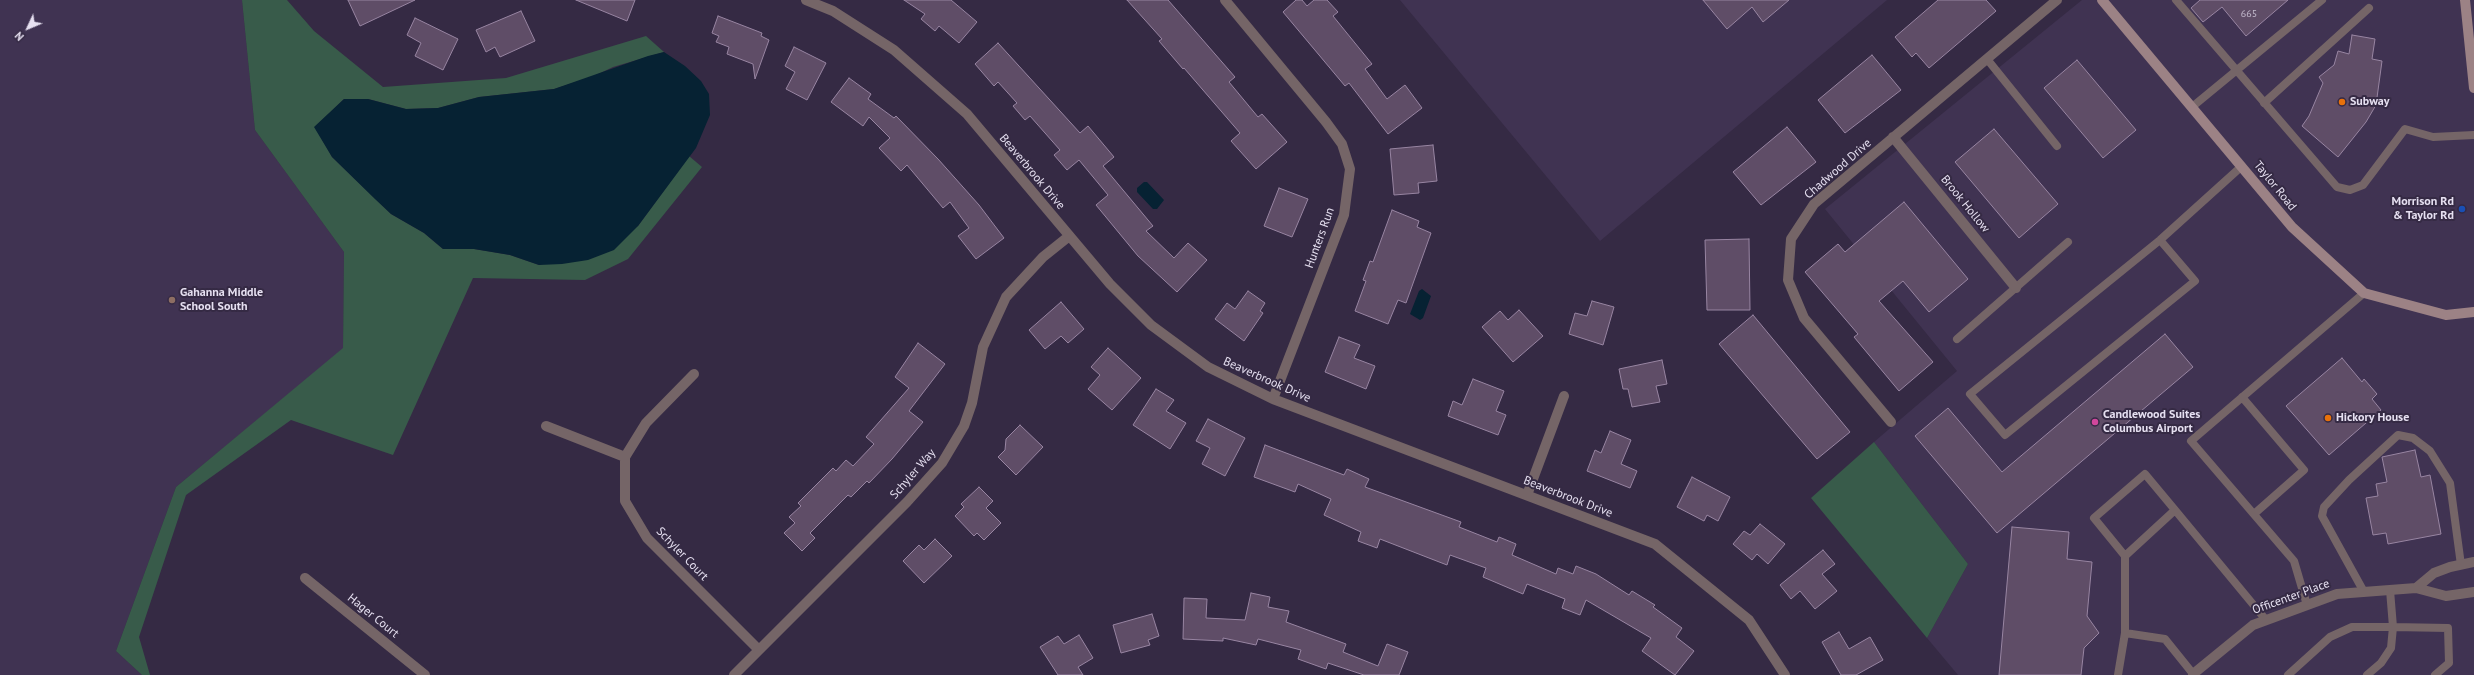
<!DOCTYPE html>
<style>
body{margin:0}
#map{position:relative;width:2474px;height:675px;overflow:hidden;background:#352a44;font-family:"PT Sans",sans-serif}
canvas{display:block}
.north{position:absolute;left:8px;top:8px;width:40px;height:40px;-webkit-text-stroke:3px #352a44;paint-order:stroke;rotate:226deg;font-size:11px;font-weight:700;line-height:16px;text-align:center;color:#e6e0f1}
.north::after{content:'';display:block;margin:auto;width:14px;height:18px;background:#e6e0f1;clip-path:polygon(50% 0,100% 100%,50% 72%,0 100%)}
</style>
<div id="map">
<canvas width="2474" height="675"></canvas>
<div class="north">N</div>
</div>
<script>
const context = document.querySelector('canvas').getContext('2d');
context.lineJoin = 'round';
function fillPath(path, color) { context.fillStyle = color; context.fill(path, 'evenodd'); }
const shape = rows => new Path2D(rows.map(r => 'M' + r).join(''));
function stroke(path, color, width, dash) { context.strokeStyle = color; context.lineWidth = width; context.lineCap = dash ? 'butt' : 'round'; context.setLineDash(dash || []); context.stroke(path); }
function label(font, color, halo, rows, align = 'center') {
  context.font = font + ' "PT Sans",sans-serif'; context.lineWidth = 4; context.setLineDash([]); context.textBaseline = 'middle'; context.strokeStyle = halo; context.fillStyle = color; for (const [text, x, y, turn = 0] of rows) {
    context.save(); context.translate(x, y); context.rotate((+turn || 0) * Math.PI / 180); context.textAlign = isNaN(turn) ? turn : align; if (halo) context.strokeText(text, 0, 0); context.fillText(text, 0, 0); context.restore();
  }
}
const built = shape([
 [0,0,242,0,255,130,344,252,343,349,176,487,116,651,142,675,0,675],
 [1400,0,1887,0,1600,241],
 [2082,0,2474,0,2474,675,1958,675,1927,638,1968,564,1874,442,1957,371,1825,209]
]);
const green = shape([
 [242,0,287,0,314,31,383,87,506,78,646,36,664,52,613,67,592,77,554,89,479,97,438,108,406,109,368,99,344,99,315,127,332,157,391,214,424,233,443,249,474,249,510,255,539,265,638,226,689,156,702,167,628,259,585,280,473,278,393,455,291,420,186,495,139,637,150,675,142,675,116,651,176,487,343,348,344,252,255,130],
 [1874,442,1968,564,1927,638,1811,498]
]);
const water = shape([
 [664,52,685,66,701,81,709,94,710,115,696,148,638,226,614,250,588,260,562,264,539,265,510,255,474,249,443,249,424,233,391,214,375,199,332,157,314,127,344,99,368,99,406,109,438,108,479,97,554,89,648,56],
 [1144,182,1147,182,1164,200,1157,209,1153,209,1137,192,1137,188],
 [1422,289,1431,296,1423,318,1420,320,1410,314,1419,291]
]);
const building = shape([
 [348,0,415,0,360,26,348,0],
 [576,0,635,0,627,21,576,0],
 [904,0,951,0,977,22,959,43,939,26,935,31,921,19,925,14,904,0],
 [1127,0,1168,0,1235,77,1229,82,1258,117,1262,114,1287,142,1256,169,1231,141,1240,133,1184,68,1183,69,1159,41,1162,39,1127,0],
 [1296,0,1302,0,1307,6,1314,0,1327,0,1338,12,1333,16,1372,64,1365,69,1387,99,1405,85,1422,108,1388,134,1349,83,1345,86,1283,12,1296,0],
 [1703,0,1789,0,1763,22,1752,7,1727,29,1703,0],
 [1938,0,1986,0,1996,11,1929,68,1916,53,1912,57,1895,37,1938,0],
 [2200,0,2288,0,2246,36,2222,7,2203,22,2191,8,2200,0],
 [521,11,535,41,500,57,495,47,486,52,476,30,521,11],
 [718,16,762,33,761,36,769,40,755,79,753,64,727,54,729,47,716,42,719,36,712,33,718,16],
 [415,18,458,39,443,70,415,56,421,43,407,35,415,18],
 [2352,35,2375,39,2372,59,2382,61,2376,105,2366,122,2338,157,2302,126,2309,116,2323,83,2319,77,2334,65,2338,51,2349,54,2352,35],
 [998,43,1080,133,1088,126,1114,157,1103,166,1153,226,1146,231,1174,258,1188,243,1207,260,1177,292,1138,256,1096,205,1108,195,1079,160,1067,170,1054,155,1060,150,1030,116,1025,120,1013,106,1017,103,998,82,994,86,975,64,998,43],
 [794,47,826,63,807,100,786,89,795,72,785,66,794,47],
 [1872,55,1901,90,1845,133,1818,100,1872,55],
 [2077,60,2136,130,2103,158,2044,88,2077,60],
 [849,78,871,94,868,99,894,118,896,116,938,159,979,205,1004,238,976,259,958,236,969,228,950,202,943,208,907,165,901,171,879,148,890,138,869,117,863,126,831,102,849,78],
 [1787,127,1816,162,1761,205,1733,172,1787,127],
 [1994,129,2058,204,2019,238,1955,162,1994,129],
 [1433,145,1437,181,1418,183,1419,193,1394,195,1390,149,1433,145],
 [1279,188,1308,199,1292,237,1264,226,1279,188],
 [1904,202,1968,279,1929,312,1903,281,1879,301,1933,362,1899,391,1854,337,1858,334,1805,272,1838,244,1845,252,1904,202],
 [1392,210,1419,221,1417,227,1431,233,1406,303,1398,300,1388,324,1355,311,1366,281,1363,280,1370,261,1373,262,1392,210],
 [1749,239,1750,310,1707,310,1705,240,1749,239],
 [1248,291,1265,303,1260,311,1263,313,1244,341,1215,319,1227,303,1235,309,1248,291],
 [1592,301,1614,307,1603,345,1569,334,1575,313,1587,316,1592,301],
 [1061,302,1084,329,1068,343,1061,336,1045,349,1029,330,1061,302],
 [1519,310,1543,336,1513,362,1482,327,1500,311,1508,320,1519,310],
 [1753,315,1850,432,1817,459,1719,344,1753,315],
 [2165,334,2193,367,1997,533,1915,436,1948,408,2002,472,2165,334],
 [1339,337,1360,345,1354,358,1375,366,1366,389,1325,372,1339,337],
 [918,343,945,364,909,411,923,422,892,459,869,483,867,481,851,497,848,495,810,533,815,538,802,551,784,533,795,523,789,517,801,506,798,503,833,468,836,471,846,460,853,466,874,444,866,437,909,388,895,377,918,343],
 [1108,348,1141,378,1112,410,1088,389,1100,375,1091,367,1108,348],
 [2342,358,2362,382,2364,379,2377,394,2372,399,2381,410,2329,455,2286,406,2342,358],
 [1662,360,1667,384,1656,386,1660,402,1632,407,1628,389,1623,389,1619,369,1662,360],
 [1473,379,1504,391,1496,411,1506,415,1498,435,1448,416,1453,401,1462,405,1473,379],
 [1156,389,1174,400,1166,411,1186,423,1170,449,1133,425,1156,389],
 [1208,419,1245,438,1225,476,1202,464,1210,448,1196,441,1208,419],
 [1020,425,1043,447,1016,475,998,457,1005,450,1006,439,1020,425],
 [1610,431,1631,440,1621,464,1637,471,1630,488,1587,471,1595,450,1601,453,1610,431],
 [1265,445,1344,475,1347,469,1369,479,1365,487,1461,522,1459,527,1497,542,1499,537,1516,544,1512,555,1556,574,1558,568,1573,574,1576,566,1596,574,1629,595,1632,591,1655,605,1653,607,1682,628,1676,637,1694,651,1675,675,1642,651,1651,638,1586,600,1580,615,1562,608,1565,599,1527,584,1523,594,1483,577,1486,568,1450,555,1447,565,1380,539,1377,548,1358,541,1361,532,1324,515,1331,499,1298,484,1295,492,1254,477,1265,445],
 [2415,450,2421,477,2430,475,2441,534,2388,544,2386,533,2373,535,2366,498,2378,496,2376,484,2387,482,2382,457,2415,450],
 [1692,477,1730,497,1718,521,1707,515,1704,521,1677,507,1692,477],
 [979,487,993,501,986,508,1001,523,984,540,977,533,974,536,955,516,964,507,961,504,979,487],
 [1760,524,1785,544,1768,564,1757,554,1752,560,1733,544,1744,531,1750,535,1760,524],
 [2012,527,2069,532,2067,559,2092,562,2087,616,2099,633,2084,648,2081,675,1999,675,2012,527],
 [935,539,952,556,924,583,903,561,919,545,924,550,935,539],
 [1823,550,1835,564,1822,574,1837,591,1815,609,1800,591,1791,599,1780,585,1823,550],
 [1251,593,1270,597,1268,607,1289,611,1286,622,1346,644,1343,652,1378,666,1387,644,1408,652,1399,675,1364,675,1328,663,1326,669,1298,659,1301,650,1258,639,1256,645,1223,638,1223,641,1183,639,1184,598,1207,599,1206,618,1245,620,1251,593],
 [1152,614,1159,636,1148,640,1150,645,1121,653,1113,625,1152,614],
 [1839,632,1849,649,1870,637,1883,660,1856,675,1841,675,1822,642,1839,632],
 [1079,635,1093,658,1078,667,1083,675,1058,675,1040,647,1058,636,1064,644,1079,635]
]);
const service = shape([
 [2176,0,2337,187,2350,190,2363,185,2405,129,2433,137,2474,135],
 [1987,59,2057,146],
 [2264,103,2369,8],
 [2192,107,2322,0],
 [2160,240,2195,281,2005,435,1970,394,2160,240,2242,166],
 [1957,339,2068,242],
 [2242,397,2304,470,2254,514],
 [2125,556,2094,518,2145,474,2175,510],
 [2390,590,2393,627,2448,628,2449,663,2435,675],
 [2364,592,2322,516,2324,507,2349,480,2398,435,2413,438,2430,451,2450,483,2461,565],
 [2307,605,2294,561,2191,441,2364,293],
 [2118,675,2125,633],
 [2194,675,2165,639,2125,633,2125,556,2175,510,2266,620],
 [2288,675,2330,637,2352,627,2393,627,2391,648,2381,663,2367,675]
]);
const minor = shape([
 [806,0,833,11,894,50,967,114,1110,284,1151,325,1208,367,1273,399,1655,544,1749,620,1785,675],
 [1225,0,1326,122,1342,144,1350,169,1344,215,1273,399],
 [1893,137,2016,288],
 [1891,422,1804,318,1788,280,1791,239,1814,204,2057,0],
 [546,426,625,457,625,501,647,538,759,650],
 [625,457,646,423,694,374],
 [1527,495,1564,396],
 [305,578,425,675],
 [2416,588,2434,573,2450,567,2474,562],
 [2193,674,2253,625,2337,594,2416,588,2446,596,2474,592],
 [734,675,907,502,942,463,964,426,972,403,983,347,1006,297,1043,257,1068,237]
]);
const secondary = shape([
 [2102,0,2292,227,2364,293,2446,315,2474,312],
 [2465,0,2474,88]
]);
const markers = [
 [2342,102,4,"#e8710a"],
 [2462,209,4,"#1a4fb4"],
 [172,300,4,"#8d6e63"],
 [2328,418,4,"#e8710a"],
 [2095,422,4,"#d1479c"]
];
const numberNames = [
 ["665",2249,14]
];
const poiNames = [
 ["Subway",2350,102],
 ["Morrison Rd",2454,202,"right"],
 ["& Taylor Rd",2454,216,"right"],
 ["Gahanna Middle",180,293],
 ["School South",180,307],
 ["Candlewood Suites",2103,415],
 ["Columbus Airport",2103,429],
 ["Hickory House",2336,418]
];
const streetNames = [
 ["Chadwood Drive",1838,169,-41],
 ["Beaverbrook Drive",1032,172,50],
 ["Taylor Road",2275,186,51],
 ["Brook Hollow",1965,204,51],
 ["Hunters Run",1320,238,-70],
 ["Beaverbrook Drive",1267,380,24],
 ["Schyler Way",913,474,-49],
 ["Beaverbrook Drive",1568,497,21],
 ["Schyler Court",682,554,46],
 ["Officenter Place",2291,597,-20],
 ["Hager Court",373,616,39]
];
fillPath(built, '#403352');
fillPath(green, '#385b4a');
fillPath(water, '#062233');
fillPath(building, '#5f4d67');
stroke(building, '#9885a2', 1);
stroke(service, '#756567', 8);
stroke(minor, '#756567', 10);
stroke(secondary, '#9c8285', 10);
for (const [x, y, r, color] of markers) { const dot = new Path2D(); dot.arc(x, y, r, 0, 2 * Math.PI); context.fillStyle = color; context.fill(dot); stroke(dot, '#352a44', 1.5); }
label('10px', '#c4bbce', null, numberNames);
label('bold 12px', '#e6e0f1', '#352a44', poiNames, 'left');
label('12px', '#e6e0f1', '#352a44', streetNames);
</script>
